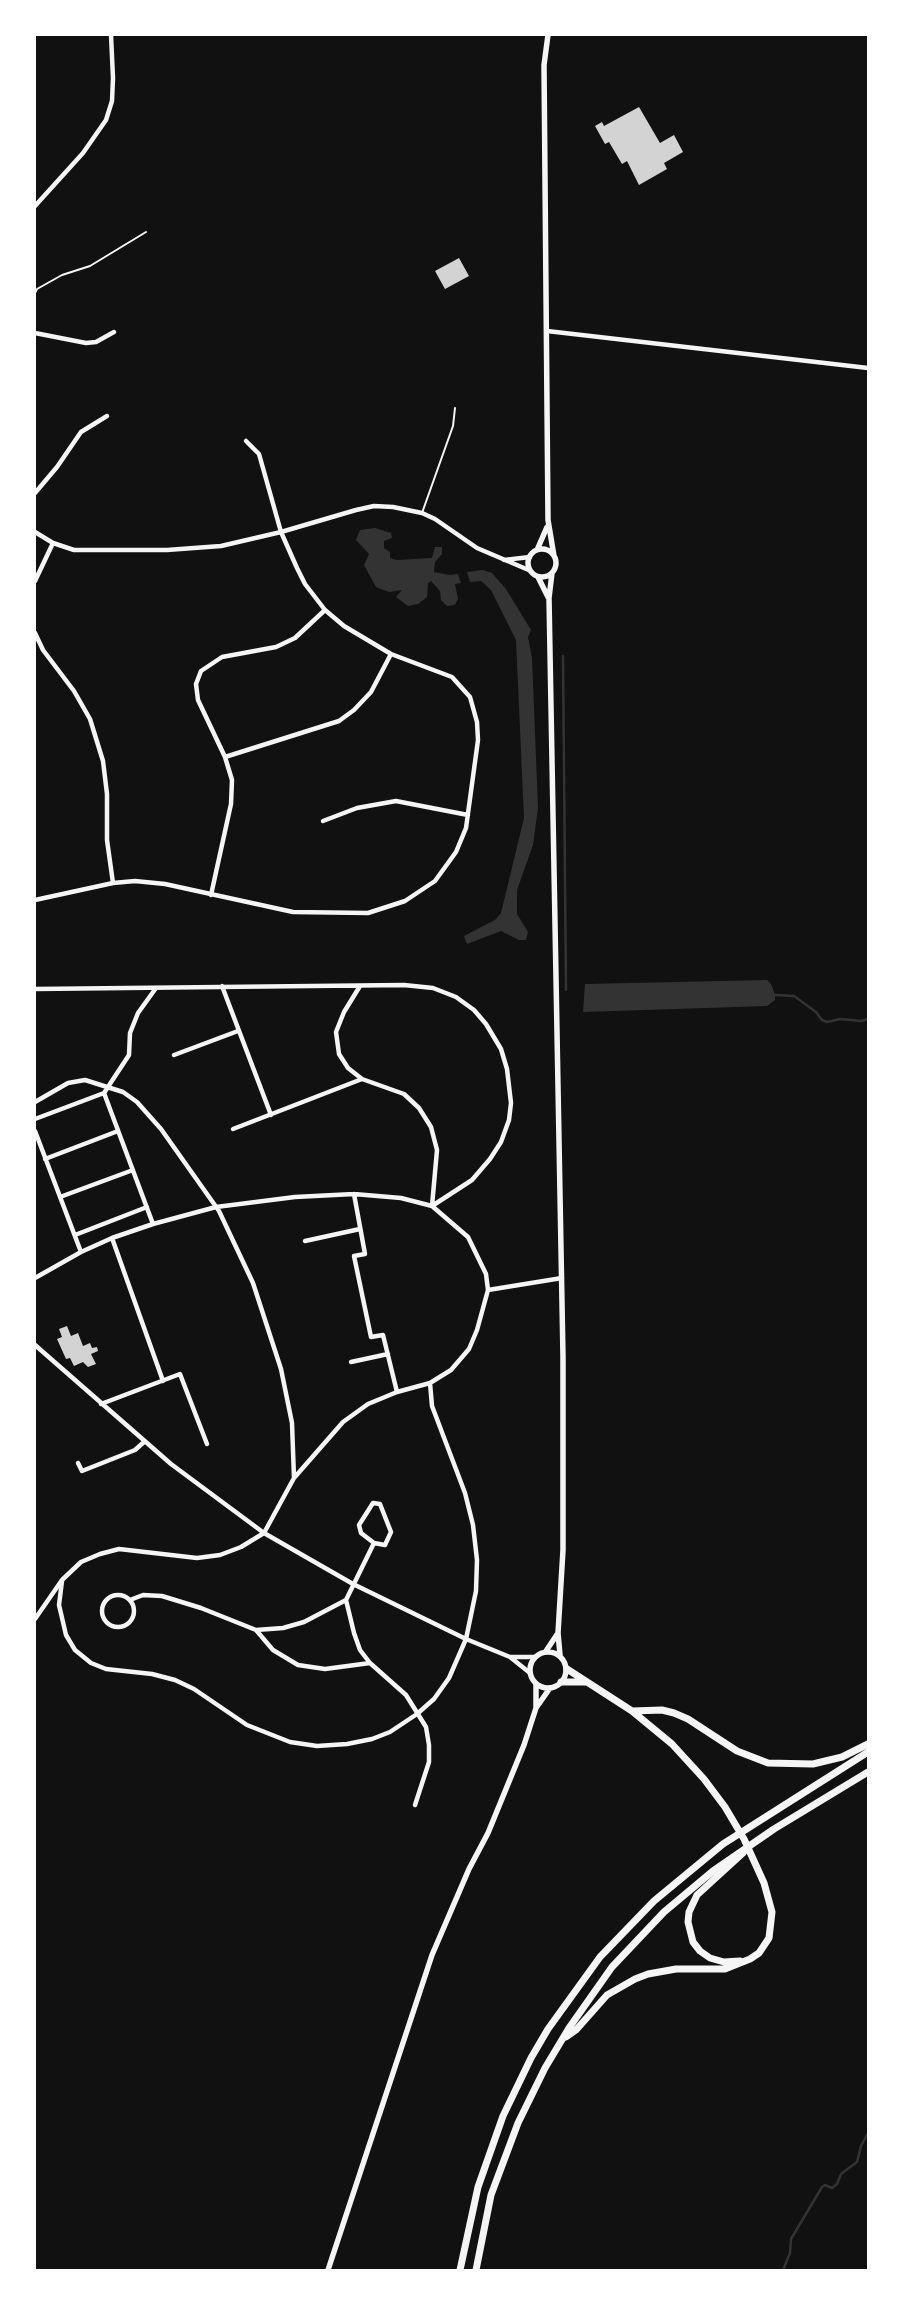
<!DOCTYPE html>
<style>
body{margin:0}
#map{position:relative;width:903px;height:2305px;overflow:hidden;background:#111;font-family:Figtree,sans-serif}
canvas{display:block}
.frame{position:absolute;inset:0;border:36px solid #fff;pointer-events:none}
</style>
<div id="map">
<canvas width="903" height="2305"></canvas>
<div class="frame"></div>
</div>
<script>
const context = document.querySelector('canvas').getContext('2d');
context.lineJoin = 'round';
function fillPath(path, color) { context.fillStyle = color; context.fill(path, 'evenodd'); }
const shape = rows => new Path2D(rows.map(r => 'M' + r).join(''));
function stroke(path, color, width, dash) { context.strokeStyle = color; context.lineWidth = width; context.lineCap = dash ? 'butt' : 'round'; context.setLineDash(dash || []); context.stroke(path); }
const water = shape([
 [375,528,391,533,392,538,384,541,384,548,390,552,390,558,397,560,432,558,435,547,442,547,442,554,435,562,434,572,450,575,458,574,461,583,455,584,458,599,455,605,447,606,441,600,440,591,431,581,428,583,427,597,418,604,408,606,396,597,402,590,389,592,376,587,364,565,369,554,356,540,360,530],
 [483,570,492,573,506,589,531,630,528,637,532,658,538,808,533,845,517,890,517,914,528,932,526,940,519,940,501,931,467,944,464,936,495,920,501,913,524,818,516,640,491,590,481,581,470,582,467,572],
 [767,980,771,984,775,995,775,1000,767,1006,583,1012,585,984]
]);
const stream = shape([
 [563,656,566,990],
 [775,995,794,996,816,1012,822,1020,827,1022,840,1019,861,1021,868,1019],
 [783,2270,790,2253,791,2239,822,2187,825,2185,832,2188,837,2184,841,2174,857,2162,861,2146,868,2133]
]);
const building = shape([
 [639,107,660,143,674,135,683,152,664,163,667,169,639,185,627,161,622,164,609,142,605,144,595,126,602,122,604,126],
 [459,258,469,276,445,289,435,271],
 [67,1326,71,1336,78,1333,83,1346,90,1343,92,1348,97,1347,98,1351,91,1354,96,1364,88,1367,83,1362,74,1366,70,1358,66,1359,57,1339,62,1337,59,1329]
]);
const service = shape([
 [35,293,37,289,62,275,90,266,146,232],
 [422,513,453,426,455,408]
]);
const minor = shape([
 [35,206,83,153,106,120,112,101,113,78,111,35],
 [547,331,868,368],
 [35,333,86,343,96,342,114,332],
 [35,493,57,467,81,432,107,416],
 [35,532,53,543,74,550,167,550,221,546,281,532,356,510,374,506,393,507,422,513,435,519,477,548,531,571],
 [504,560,530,557],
 [35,581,53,543],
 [35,633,43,650,74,691,90,719,103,761,107,794,107,840,113,883],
 [225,757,339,721,354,710,371,692,391,654],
 [323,821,357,808,396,801,468,815],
 [211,895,231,804,232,780,225,757,198,700,196,684,201,671,222,657,276,647,295,638,325,610],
 [35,900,113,883,135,881,165,884,293,912,368,913,405,901,435,881,456,852,466,828,478,740,477,722,470,697,452,677,391,654,344,626,325,610,305,584,297,568,281,532,259,454,246,441],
 [222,986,271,1115],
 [360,986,344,1012,336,1032,339,1054,348,1068,362,1079,404,1094,419,1108,431,1127,437,1150,432,1206],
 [35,989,404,985,433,988,456,997,474,1010,486,1024,501,1049,507,1069,511,1103,509,1120,501,1142,490,1159,472,1180,432,1206],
 [174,1055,238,1031],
 [35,1102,68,1083,85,1080,123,1092,137,1102,161,1129,219,1211,253,1283,281,1369,292,1423,294,1478],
 [35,1119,104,1093],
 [233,1129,362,1079],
 [35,1131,81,1252],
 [45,1159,118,1131],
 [354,1194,365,1254,354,1256,371,1337,383,1335,397,1392],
 [60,1197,133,1170],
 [153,1224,104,1093,129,1055,130,1033,138,1013,156,988],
 [75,1235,147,1207],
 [112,1238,163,1381],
 [305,1241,360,1229],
 [35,1278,81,1252,112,1238,153,1224,216,1207,295,1197,354,1194,401,1198,432,1206,468,1237,486,1274,488,1290,477,1330,469,1349,451,1370,430,1383,397,1392,368,1404,343,1422,294,1478,264,1533,241,1547,220,1555,197,1558,119,1549,100,1554,81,1562,62,1580,35,1619],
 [488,1290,562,1278],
 [35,1345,171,1464,264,1533,353,1584,466,1639,510,1657,530,1673],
 [351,1362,388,1354],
 [101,1404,180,1374,207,1444],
 [78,1463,82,1471,135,1450,144,1442],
 [373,1503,380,1504,391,1532,385,1545,374,1543,361,1533,359,1525,373,1503],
 [62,1581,59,1605,66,1635,75,1650,91,1663,106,1669,152,1674,175,1680,194,1689,247,1725,290,1742,317,1746,347,1744,372,1739,390,1732,417,1714,434,1699,449,1678,466,1639,476,1591,477,1560,473,1525,465,1493,432,1406,430,1383],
 '102 1611a16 16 0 1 1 32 0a16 16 0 1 1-32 0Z',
 [130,1600,143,1595,162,1596,201,1608,256,1630,273,1650,298,1665,325,1669,370,1663],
 [346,1600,354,1633,360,1650,370,1663,406,1695,426,1727,429,1745,429,1762,415,1805],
 [256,1630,283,1628,304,1622,346,1600,374,1543],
 [511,1657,535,1657]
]);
const tertiary = shape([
 [548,35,544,65,548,520,554,556],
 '528 563a14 14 0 1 1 28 0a14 14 0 1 1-28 0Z',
 [537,550,547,527],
 [552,573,549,598,563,1357,563,1550,558,1633,560,1655],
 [538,577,548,597],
 [546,1651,558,1633],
 '530 1670a18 18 0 1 1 36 0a18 18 0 1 1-36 0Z',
 [536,1684,536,1708],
 [328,2270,432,1955,469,1869,488,1833,524,1745,536,1708,550,1688]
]);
const trunk = shape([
 [561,1682,585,1682],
 [632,1711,662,1710,674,1713,688,1719,737,1751,768,1763,813,1764,842,1757,868,1744],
 [740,1961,724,1962,710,1958,700,1951,693,1942,688,1922,689,1912,697,1895,743,1853],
 [566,2037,576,2030,607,1995,635,1979,648,1974,676,1969,725,1969,750,1959,759,1953,769,1938,772,1912,764,1883,744,1839,725,1807,704,1779,672,1744,632,1711,567,1669],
 [460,2270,478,2187,503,2116,531,2058,548,2029,600,1957,654,1901,723,1844,868,1752],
 [476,2270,491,2195,518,2123,545,2068,569,2028,612,1967,664,1912,713,1871,774,1829,868,1772]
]);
fillPath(water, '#333');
stroke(stream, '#333', 2.5);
fillPath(building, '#d3d3d3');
stroke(service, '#f5f5f5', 2);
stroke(minor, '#f5f5f5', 4.5);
stroke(tertiary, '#f5f5f5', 5.5);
stroke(trunk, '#f5f5f5', 7);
</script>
